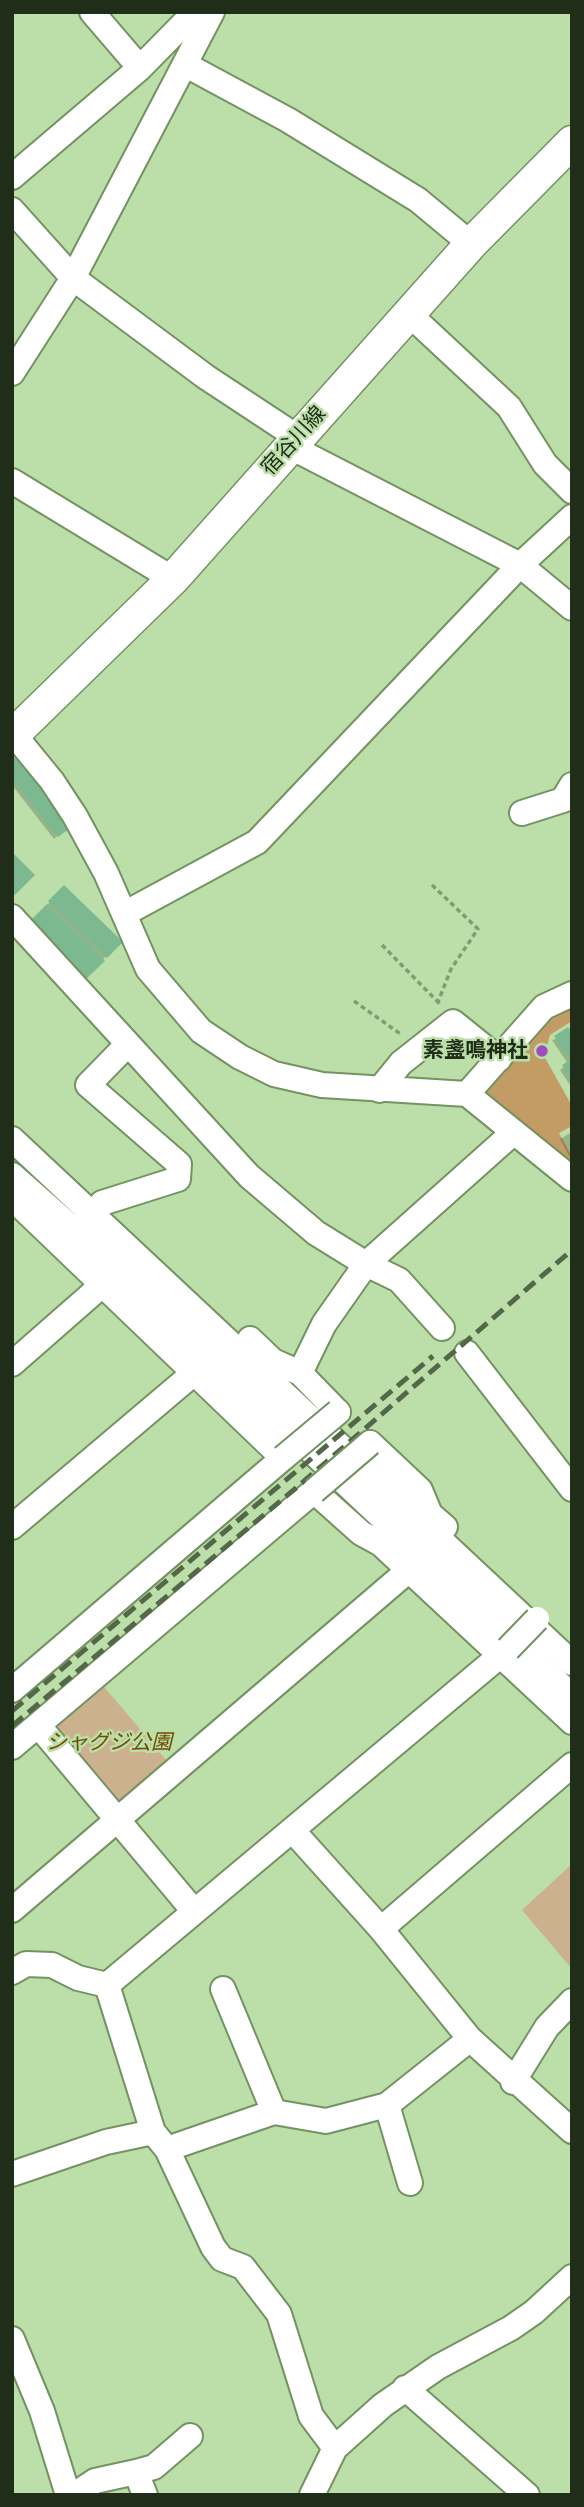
<!DOCTYPE html>
<meta charset="utf-8">
<style>
body{margin:0}
#map{position:relative;width:584px;height:2507px;overflow:hidden;background:#bcdfa9;font-family:"PT Serif",serif}
canvas{display:block}
.frame{position:absolute;inset:0;border:14px solid #202d19;pointer-events:none}
</style>
<div id="map">
<canvas width="584" height="2507"></canvas>
<div class="frame"></div>
</div>
<script>
const context = document.querySelector('canvas').getContext('2d');
context.lineJoin = 'round';
function fillPath(path, color) { context.fillStyle = color; context.fill(path, 'evenodd'); }
const shape = rows => new Path2D(rows.map(r => 'M' + r).join(''));
function stroke(path, color, width, dash) { context.strokeStyle = color; context.lineWidth = width; context.lineCap = dash ? 'butt' : 'round'; context.setLineDash(dash || []); context.stroke(path); }
function label(font, color, halo, rows, align = 'center') {
  context.font = font + ' "PT Serif","Noto Sans JP",serif'; context.lineWidth = 5; context.setLineDash([]); context.textBaseline = 'middle'; context.strokeStyle = halo; context.fillStyle = color; for (const [text, x, y, turn = 0] of rows) {
    context.save(); context.translate(x, y); context.rotate((+turn || 0) * Math.PI / 180); context.textAlign = isNaN(turn) ? turn : align; if (halo) context.strokeText(text, 0, 0); context.fillText(text, 0, 0); context.restore();
  }
}
const green = shape([
 [100,1682,168,1762,118,1804,50,1724],
 [572,1864,572,1969,522,1910]
]);
const forest = shape([
 [572,1001,572,1021,550,1035,544,1056,572,1106,572,1126,559,1133,572,1157,572,1171,479,1097,550,1011]
]);
const shadow = shape([
 [12,762,67,828,54,839,12,785],
 [64,887,120,942,82,981,47,905],
 [572,1035,572,1088,560,1070,568,1064,552,1040],
 [572,1132,572,1161,560,1139]
]);
const building = shape([
 [17,755,73,826,58,837,12,779,12,760],
 [12,852,35,875,15,895,12,893],
 [64,885,123,942,107,958,48,901],
 [47,904,105,961,86,979,29,922],
 [568,1027,572,1032,572,1081,562,1065,570,1060,554,1036]
]);
const path = shape([
 [432,885,478,929,451,969,438,1002,441,1006],
 [382,945,438,1002],
 [354,1001,402,1035]
]);
const minor = shape([
 [92,12,140,68],
 [186,65,288,120,418,200,471,244],
 [12,177,140,68,195,12],
 [12,210,73,278,206,377,297,437],
 [408,313,509,407,545,464,572,491],
 [12,373,73,278,212,12],
 [289,446,520,565,572,608],
 [12,481,173,579],
 [12,732,52,781,75,816,106,873,148,969,201,1031,240,1057,274,1074,322,1085,467,1094,572,1179],
 [522,813,563,800,572,785],
 [124,914,257,842,520,565,572,517],
 [12,917,249,1176,316,1233,366,1264,399,1280,442,1328],
 [379,1090,401,1063,453,1022,499,1059],
 [467,1094,544,1007,572,994],
 [12,1139,572,1663],
 [12,1175,96,1249,572,1696],
 [12,1198,283,1458,12,1690],
 [102,1203,178,1179,179,1164,88,1085,128,1044],
 [250,1339,273,1361,300,1373,338,1412],
 [467,1353,572,1489],
 [12,1364,101,1286],
 [300,1373,324,1324,366,1264,514,1132],
 [370,1443,420,1490,430,1514,445,1527],
 [12,1527,194,1373],
 [38,1725,193,1910],
 [12,1747,314,1491,361,1533,381,1544,572,1722],
 [293,1831,381,1929,470,2039,572,2131],
 [12,1910,409,1570],
 [381,1929,572,1765],
 [12,1972,26,1964,52,1965,78,1978,107,1985],
 [107,1985,153,2132,167,2149,213,2247,222,2259,243,2267,279,2314,311,2416,335,2448],
 [107,1985,508,1649],
 [223,1989,274,2112],
 [513,2082,547,2027,572,2001],
 [387,2105,410,2183],
 [167,2149,274,2112,326,2121,387,2105,470,2039],
 [12,2174,106,2142,153,2132],
 [12,2339,42,2411,68,2495],
 [405,2388,527,2495],
 [136,2472,154,2467,190,2436],
 [74,2495,95,2481,136,2472,145,2495],
 [312,2495,335,2448,383,2405,438,2367,511,2328,534,2312,572,2277]
]);
const major = shape([
 [12,736,173,579,471,244,572,142]
]);
const rail = shape([
 [12,1711,433,1356],
 [12,1726,296,1488,572,1250]
]);
const minorBridge = shape([
 [283,1458,338,1412],
 [314,1491,370,1443],
 [508,1649,537,1619]
]);
const markers = [
 [542,1051,7,"#9d4dbe"]
];
const streetNames = [
 ["宿谷川線",294,441,-48]
];
const poiNames = [
 ["素盞鳴神社",528,1051]
];
const parkNames = [
 ["シャグジ公園",109,1743]
];
fillPath(green, '#cbb18e');
fillPath(forest, '#c39b64');
fillPath(shadow, '#0003');
fillPath(building, '#7cb991');
stroke(minor, '#739362', 28);
stroke(major, '#739362', 35);
stroke(path, '#819c73', 3.5, [5, 3.5]);
stroke(minor, '#fff', 24);
stroke(major, '#fff', 32);
stroke(rail, '#546849', 5, [14, 7]);
stroke(minorBridge, '#739362', 28, []);
stroke(minorBridge, '#fff', 24);
for (const [x, y, r, color] of markers) { const dot = new Path2D(); dot.arc(x, y, r, 0, 2 * Math.PI); context.fillStyle = color; context.fill(dot); stroke(dot, '#bcdfa9', 2.5); }
label('21px', '#202d19', '#bcdfa9', streetNames);
label('bold 21px', '#202d19', '#bcdfa9', poiNames, 'right');
label('italic 21px', '#714b02', '#bcdfa9', parkNames);
</script>
